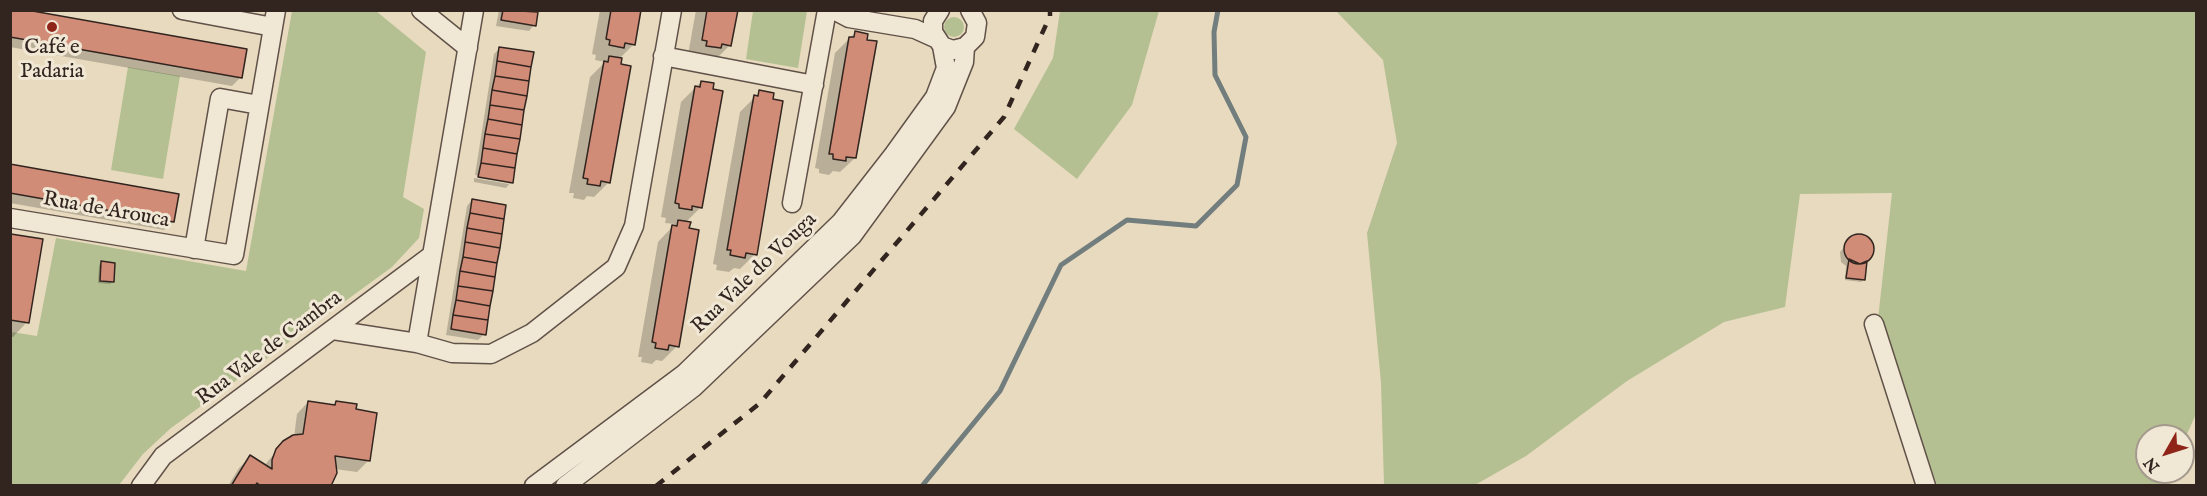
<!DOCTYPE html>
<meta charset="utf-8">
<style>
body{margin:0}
#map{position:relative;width:2207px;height:496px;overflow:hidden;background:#e8dabe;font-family:"IM FELL English",serif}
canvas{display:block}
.frame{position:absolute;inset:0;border:12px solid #322520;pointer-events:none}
.north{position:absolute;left:2135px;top:424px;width:60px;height:60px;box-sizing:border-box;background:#f0e7d5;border:2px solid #a4998d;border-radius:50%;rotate:231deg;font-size:16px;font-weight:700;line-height:24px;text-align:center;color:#322520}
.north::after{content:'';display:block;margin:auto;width:21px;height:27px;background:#8f2418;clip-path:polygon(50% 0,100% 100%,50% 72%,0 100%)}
</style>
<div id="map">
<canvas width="2207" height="496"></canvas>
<div class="frame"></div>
<div class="north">N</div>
</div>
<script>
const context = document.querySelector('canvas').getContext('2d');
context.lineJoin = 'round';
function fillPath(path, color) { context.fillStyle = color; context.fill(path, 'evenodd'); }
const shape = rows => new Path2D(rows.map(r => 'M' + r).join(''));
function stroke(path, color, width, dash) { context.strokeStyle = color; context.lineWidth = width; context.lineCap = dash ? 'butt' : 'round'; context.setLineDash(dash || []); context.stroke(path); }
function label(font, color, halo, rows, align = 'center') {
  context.font = font + ' "IM FELL English",serif'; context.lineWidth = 6; context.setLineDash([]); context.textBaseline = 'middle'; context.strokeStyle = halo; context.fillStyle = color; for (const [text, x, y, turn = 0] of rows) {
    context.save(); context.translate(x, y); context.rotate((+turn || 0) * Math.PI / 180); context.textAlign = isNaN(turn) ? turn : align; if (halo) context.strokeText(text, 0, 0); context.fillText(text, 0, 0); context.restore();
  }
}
const green = shape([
 [292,11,376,11,426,52,403,197,424,209,419,238,392,267,171,428,143,454,119,485,11,486,11,336,12,332,37,336,56,238,246,271],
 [753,11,807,11,798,68,746,59],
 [1060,11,1159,11,1132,105,1077,179,1014,129,1053,58],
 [1336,11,2196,11,2196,414,2183,443,2183,436,2147,436,2147,472,2169,473,2161,485,1937,485,1878,319,1892,193,1800,194,1785,307,1724,322,1627,381,1526,456,1475,485,1384,485,1381,383,1367,233,1397,143,1383,60],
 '944 27a10 10 0 1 1 20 0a10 10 0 1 1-20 0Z',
 [128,67,180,76,163,179,111,170]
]);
const shadow = shape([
 [10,10,241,77,232,86,10,47],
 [499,10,537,10,534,25,529,31,496,26],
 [600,10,640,10,634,44,619,59,609,182,594,197,587,196,584,200,573,198,574,193,569,193,590,77,605,62,595,60,596,55,592,54],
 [696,10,736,10,730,45,715,60,688,55],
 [855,33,855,158,840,172,833,171,829,175,819,173,819,169,815,168,835,53],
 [500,48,511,182,506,188,474,182,474,178,509,184,509,181,475,175,494,54],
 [701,82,711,90,701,207,685,223,677,346,662,361,656,360,652,364,641,362,642,357,638,357,658,242,675,224,665,223,666,218,661,217,681,102],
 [760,92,755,254,740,269,734,268,729,272,716,270,717,265,713,264,740,112],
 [10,165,173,222,164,230,10,203],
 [472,200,484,334,478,340,446,335,467,206],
 [11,235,27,322,13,337,10,337],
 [1853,237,1863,237,1871,243,1872,253,1862,265,1864,279,1861,282,1845,280,1846,266,1841,262,1840,252],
 [102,263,112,282,110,284,98,283,99,265],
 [308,402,333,406,336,403,354,411,375,414,368,461,357,472,335,469,329,486,228,486,239,468,250,457,264,466,284,442,294,437,297,414]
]);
const stream = shape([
 [922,486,1000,391,1061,265,1127,220,1196,226,1237,185,1246,137,1215,75,1214,32,1218,10]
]);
const building = shape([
 [10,10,27,10,247,49,242,78,10,37,10,10],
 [503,10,538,12,536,26,501,20,503,10],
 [611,10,641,10,635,45,625,43,624,48,609,45,610,40,606,39,611,10],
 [707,10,738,10,731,46,722,44,721,48,706,46,707,41,702,40,707,10],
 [855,31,868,34,867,40,877,41,856,158,846,157,846,161,833,159,833,154,829,154,849,37,854,37,855,31],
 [499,47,534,52,531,67,497,61,499,47],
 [609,56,622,58,621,64,631,66,610,183,601,181,600,186,587,184,588,179,583,178,604,61,608,62,609,56],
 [497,61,531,67,529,81,495,76,497,61],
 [495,76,529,81,527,96,492,90,495,76],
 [701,81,714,83,713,89,723,91,702,208,692,206,692,210,679,208,679,204,675,203,695,86,700,87,701,81],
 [492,90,527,96,524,110,490,105,492,90],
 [759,90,774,93,773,99,783,101,757,255,746,253,745,258,730,255,731,250,727,250,754,95,758,96,759,90],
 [490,105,524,110,522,125,488,119,490,105],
 [488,119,522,125,520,139,485,134,488,119],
 [485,134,520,139,517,154,483,148,485,134],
 [483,148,517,154,515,168,481,163,483,148],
 [481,163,515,168,513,183,478,177,481,163],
 [10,164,179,194,174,222,10,193,10,164],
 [472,199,506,205,504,219,470,213,472,199],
 [470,213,504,219,502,234,467,228,470,213],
 [678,220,691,222,689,228,699,230,679,347,669,345,668,350,655,348,656,343,652,342,672,225,677,226,678,220],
 [467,228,502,234,500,248,465,242,467,228],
 [11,234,43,239,29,323,10,320,11,234],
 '1844 249a15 15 0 1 1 30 0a15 15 0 1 1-30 0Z',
 [465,242,500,248,497,263,463,257,465,242],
 [463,257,497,263,495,277,460,271,463,257],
 [1849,259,1860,264,1867,261,1865,280,1846,278,1849,259],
 [101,261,115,263,114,282,100,281,101,261],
 [460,271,495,277,493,291,458,286,460,271],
 [458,286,493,291,490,306,456,300,458,286],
 [456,300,490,306,488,320,453,315,456,300],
 [453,315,488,320,486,335,451,329,453,315],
 [308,401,335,405,336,401,357,404,356,409,377,413,370,461,335,456,337,473,331,486,261,486,257,483,255,486,231,486,250,455,272,469,272,460,276,449,283,441,293,435,303,434,308,401]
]);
const street = shape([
 [182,10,273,27],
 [421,10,468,48],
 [834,10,849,18,915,29,935,38],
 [940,10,933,21,933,32,942,46,953,50,965,47,975,37,977,23,970,10],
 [663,56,814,85],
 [792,203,827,10],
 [10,218,234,255,276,10],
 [194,249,220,98,259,105],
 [1874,324,1926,486],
 [333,330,417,343,452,353,491,354,532,333,616,267,634,226,672,10],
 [417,343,474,10],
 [141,486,163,456,432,255],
 [534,486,684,374,841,222,894,154,935,97,946,68,942,46],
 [565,486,694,387,852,236,946,107,964,62,965,47]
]);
const rail = shape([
 [656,486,760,403,1004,117,1050,16,1050,10]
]);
const markers = [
 [52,27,6,"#8f2418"]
];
const poiNames = [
 ["Café e",52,49],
 ["Padaria",52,73]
];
const streetNames = [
 ["Rua de Arouca",106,211,10],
 ["Rua Vale do Vouga",755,274,-44],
 ["Rua Vale de Cambra",270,349,-37]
];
fillPath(green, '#b5c092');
fillPath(shadow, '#0003');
stroke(stream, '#727d7e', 5);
fillPath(building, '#d18c77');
stroke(building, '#322520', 1.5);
stroke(street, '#605248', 21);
stroke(street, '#f0e7d5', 18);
stroke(rail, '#322520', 4.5, [10, 10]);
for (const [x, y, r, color] of markers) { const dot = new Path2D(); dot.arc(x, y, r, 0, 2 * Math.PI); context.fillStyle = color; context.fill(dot); stroke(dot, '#f0e7d5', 2); }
label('21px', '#322520', '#f0e7d5', poiNames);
label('21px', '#322520', '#f0e7d5', streetNames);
</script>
